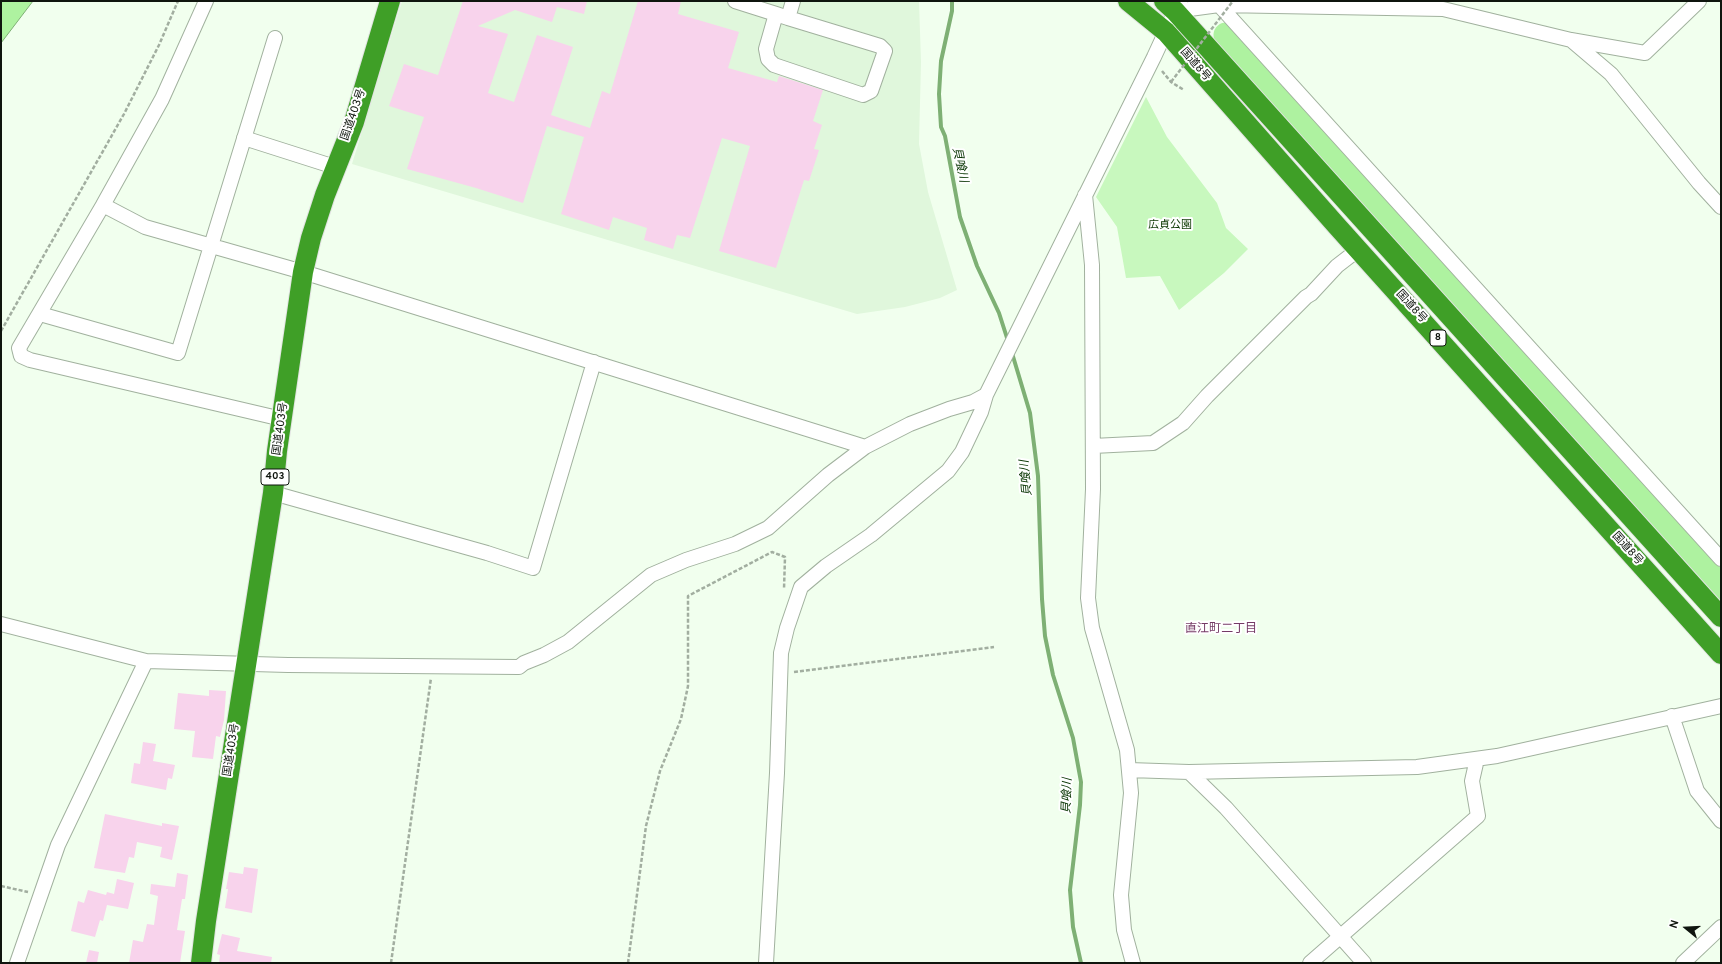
<!DOCTYPE html>
<meta charset="utf-8">
<style>
body{margin:0}
#map{position:relative;width:1722px;height:964px;overflow:hidden;background:#f1ffee;font-family:Overpass,sans-serif}
canvas{display:block}
.frame{position:absolute;inset:0;border:2px solid #0f150e;pointer-events:none}
.north{position:absolute;left:1666px;top:908px;width:40px;height:40px;-webkit-text-stroke:3px #fff;paint-order:stroke;rotate:288deg;font-size:11px;font-weight:700;line-height:16px;text-align:center;color:#0f150e}
.north::after{content:'';display:block;margin:auto;width:14px;height:18px;background:#0f150e;clip-path:polygon(50% 0,100% 100%,50% 72%,0 100%)}
</style>
<div id="map">
<canvas width="1722" height="964"></canvas>
<div class="frame"></div>
<div class="north">N</div>
</div>
<script>
const context = document.querySelector('canvas').getContext('2d');
context.lineJoin = 'round';
function fillPath(path, color) { context.fillStyle = color; context.fill(path, 'evenodd'); }
const shape = rows => new Path2D(rows.map(r => 'M' + r).join(''));
function stroke(path, color, width, dash) { context.strokeStyle = color; context.lineWidth = width; context.lineCap = dash ? 'butt' : 'round'; context.setLineDash(dash || []); context.stroke(path); }
function label(font, color, halo, rows, align = 'center') {
  context.font = font + ' Overpass,"Noto Sans JP",sans-serif'; context.lineWidth = 4; context.setLineDash([]); context.textBaseline = 'middle'; context.strokeStyle = halo; context.fillStyle = color; for (const [text, x, y, turn = 0] of rows) {
    context.save(); context.translate(x, y); context.rotate((+turn || 0) * Math.PI / 180); context.textAlign = isNaN(turn) ? turn : align; if (halo) context.strokeText(text, 0, 0); context.fillText(text, 0, 0); context.restore();
  }
}
const built = shape([
 [402,1,919,1,921,62,919,144,928,192,957,290,940,298,905,307,857,314,352,164]
]);
const green = shape([
 [1146,97,1167,137,1217,203,1226,228,1248,249,1224,273,1179,310,1160,276,1126,278,1117,227,1096,197]
]);
const water = shape([
 [1,1,33,1,1,43,1,1]
]);
const stream = shape([
 [952,1,952,11,941,61,939,94,941,127,945,136,960,217,977,266,999,313,1008,341],
 [1012,353,1030,413,1038,476,1042,599,1045,636,1053,675,1073,738,1081,782,1080,805,1070,890,1073,927,1081,963]
]);
const river = shape([
 [1226,35,1721,587]
]);
const building = shape([
 [463,1,587,1,584,14,557,7,552,22,515,10,478,26,508,34,488,93,514,102,537,35,573,47,551,115,590,128,602,91,610,94,638,1,681,1,678,14,739,32,728,68,777,82,779,76,823,90,813,121,822,125,814,149,819,150,809,181,804,180,776,268,719,251,750,146,722,138,690,238,677,235,673,249,644,240,647,228,613,217,609,230,561,214,584,137,547,126,523,203,476,188,407,169,424,117,389,106,404,64,438,75],
 [209,690,226,691,224,720,220,737,216,736,213,759,192,757,195,731,174,729,178,693,209,696],
 [143,742,156,744,153,761,175,765,172,779,168,778,166,790,131,783,134,763,140,764],
 [105,814,162,826,162,823,179,826,172,860,160,857,162,847,137,842,134,858,129,857,125,873,94,868],
 [244,867,258,869,252,913,225,908,228,889,226,889,229,872,243,874],
 [177,873,188,875,185,899,182,899,177,930,185,931,180,963,129,963,133,940,143,942,147,924,154,925,158,896,150,894,151,884,175,887],
 [117,879,134,883,128,909,107,905,103,921,100,920,95,937,71,931,78,901,84,903,88,890,106,895,107,892,114,894],
 [222,934,240,938,237,951,272,957,271,963,219,963,220,955,217,954],
 [89,950,99,952,97,963,86,963]
]);
const path = shape([
 [1162,71,1171,82,1184,90],
 [1,331,124,114,159,45,178,1],
 [794,672,994,647],
 [1,886,28,892],
 [391,963,431,678],
 [628,963,646,826,660,771,681,719,688,686,688,596,772,552,785,557,784,589]
]);
const minor = shape([
 [206,1,162,99,103,205,19,348,21,356,30,360,282,419],
 [735,1,776,14,788,18,880,46,885,51,871,91,863,95,774,65,768,59,766,49,776,14],
 [1219,5,1721,559],
 [1175,11,1219,5,1443,9,1571,40,1645,53,1699,1],
 [788,18,793,1],
 [1571,40,1611,74,1699,183,1721,207],
 [244,138,335,167],
 [1085,195,1092,265,1093,489,1088,598,1092,628,1127,750,1131,793,1121,895,1124,930,1133,963],
 [103,205,145,227,303,272,865,447],
 [40,314,178,353,275,38],
 [1093,446,1153,443,1183,423,1207,396,1306,297,1311,294,1337,266,1359,249],
 [273,493,487,553,533,568,594,362],
 [1,624,146,661,288,665,519,667,524,663,544,655,568,642,651,575,686,560,735,544,768,528,828,475,865,447,910,424,949,409,973,402,986,395],
 [1672,716,1697,791,1721,821],
 [1129,770,1189,772,1417,767,1497,756,1721,706],
 [1189,772,1226,808,1364,963],
 [17,963,58,845,146,661],
 [766,963,777,773,781,653,787,628,801,587,826,566,871,535,948,471,962,452,981,412,986,395,1154,57,1180,1],
 [1310,963,1478,816,1472,781,1477,759],
 [1683,963,1721,927]
]);
const highway = shape([
 [1128,1,1166,32,1336,225,1721,654],
 [1164,1,1175,11,1721,617],
 [201,963,206,921,273,493,277,451,303,272,311,238,325,195,354,122,390,1]
]);
const pathBridge = shape([
 [1171,82,1233,1]
]);
const shields = [
 [1438,338,16],
 [275,477,28]
];
const shieldNames = [
 ["8",1438,338],
 ["403",275,477]
];
const streetNames = [
 ["国道8号",1195,65,49],
 ["国道403号",354,115,-71],
 ["国道8号",1411,307,48],
 ["国道403号",281,429,-82],
 ["国道8号",1627,549,48],
 ["国道403号",232,750,-81]
];
const parkNames = [
 ["広貞公園",1170,226]
];
const waterNames = [
 ["貝喰川",959,165,78],
 ["貝喰川",1027,478,-95],
 ["貝喰川",1068,796,-88]
];
const neighbourhoodNames = [
 ["直江町二丁目",1221,630]
];
fillPath(built, '#e0f7dc');
fillPath(green, '#c8f8be');
fillPath(water, '#aef2a0');
stroke(water, '#7eb074', 1);
stroke(stream, '#7eb074', 4);
stroke(river, '#aef2a0', 25);
fillPath(building, '#f8d3ec');
stroke(minor, '#a1b19e', 16);
stroke(highway, '#e2e3e2', 22);
stroke(path, '#a2aea0', 2.5, [4, 2]);
stroke(minor, '#fff', 14);
stroke(highway, '#3f9f27', 20);
stroke(pathBridge, '#a2aea0', 2.5, [4, 2]);
for (const [x, y, w] of shields) { const box = new Path2D(); box.roundRect(x - w / 2, y - 8, w, 16, 3); context.fillStyle = '#fff'; context.fill(box); stroke(box, '#0f150e', 1); }
label('bold 10px', '#0f150e', null, shieldNames);
label('11px', '#0f150e', '#fff', streetNames);
label('11px', '#0d3902', '#fff', parkNames);
label('italic 12px', '#073400', '#fff', waterNames);
label('12px', '#753a66', '#fff', neighbourhoodNames);
</script>
